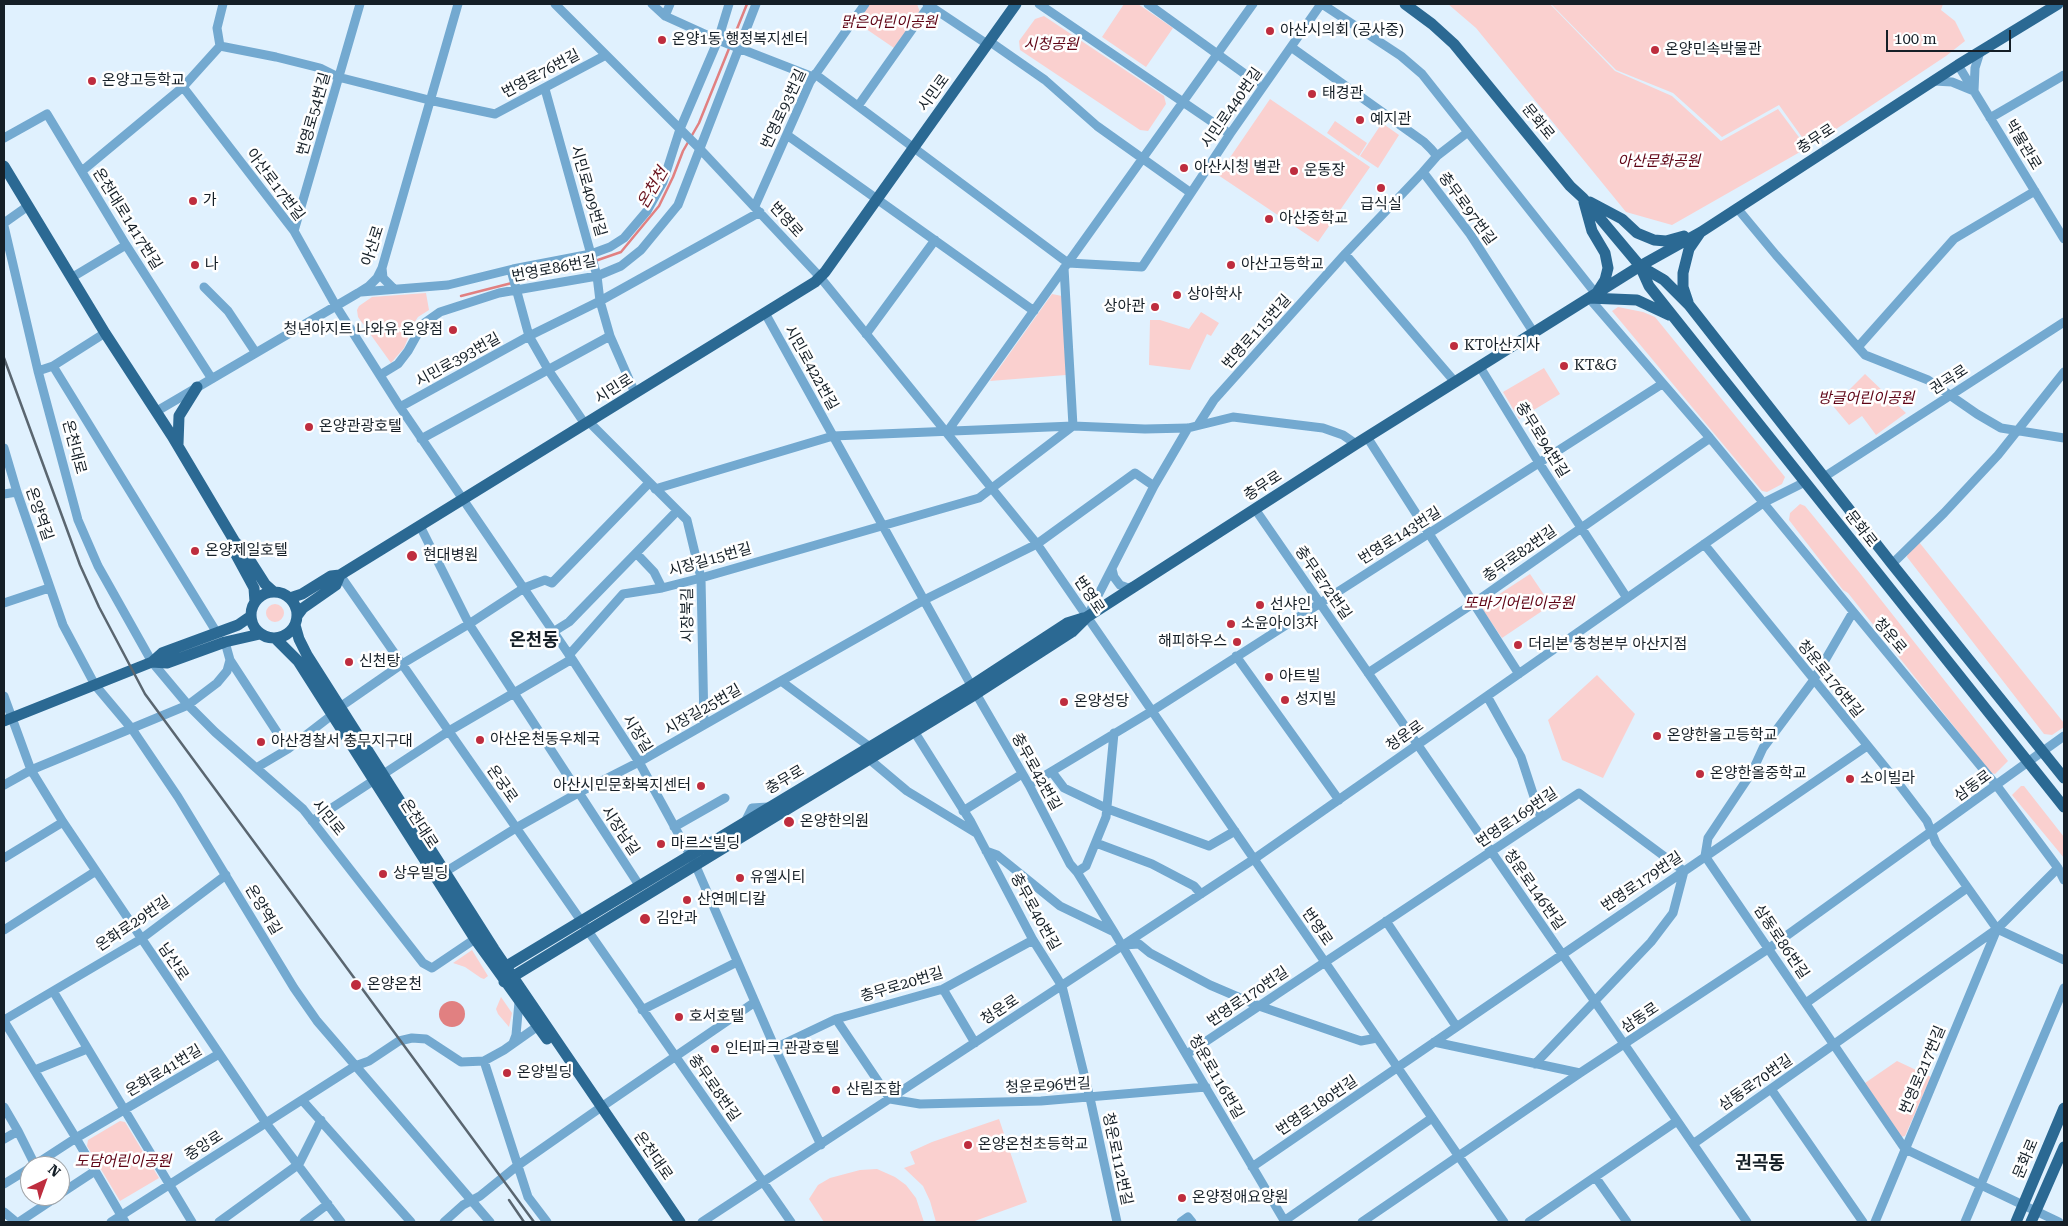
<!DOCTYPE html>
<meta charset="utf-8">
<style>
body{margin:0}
#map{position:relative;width:2068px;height:1226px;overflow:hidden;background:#e0f1fe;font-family:"Roboto Serif",serif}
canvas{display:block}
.frame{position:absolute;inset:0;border:5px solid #151f27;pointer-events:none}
.north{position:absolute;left:20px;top:1156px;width:50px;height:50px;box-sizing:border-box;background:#fff;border:1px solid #a1a5a9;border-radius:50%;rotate:42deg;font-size:14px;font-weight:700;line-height:20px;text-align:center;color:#151f27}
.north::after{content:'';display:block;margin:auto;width:18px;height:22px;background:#be2d3e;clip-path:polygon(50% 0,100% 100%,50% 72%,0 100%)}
.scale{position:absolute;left:1886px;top:30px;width:125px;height:22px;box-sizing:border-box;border:2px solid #151f27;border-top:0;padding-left:6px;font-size:15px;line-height:18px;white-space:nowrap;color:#151f27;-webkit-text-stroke:4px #fff;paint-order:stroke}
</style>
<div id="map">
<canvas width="2068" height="1226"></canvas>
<div class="frame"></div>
<div class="north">N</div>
<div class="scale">100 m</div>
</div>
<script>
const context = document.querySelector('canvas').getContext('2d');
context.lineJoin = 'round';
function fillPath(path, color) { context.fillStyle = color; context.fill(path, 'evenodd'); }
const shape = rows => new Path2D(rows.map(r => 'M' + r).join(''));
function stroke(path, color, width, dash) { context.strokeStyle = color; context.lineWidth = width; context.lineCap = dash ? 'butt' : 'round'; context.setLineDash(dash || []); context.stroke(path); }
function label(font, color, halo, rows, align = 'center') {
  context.font = font + ' "Roboto Serif","Noto Sans KR",serif'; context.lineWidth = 5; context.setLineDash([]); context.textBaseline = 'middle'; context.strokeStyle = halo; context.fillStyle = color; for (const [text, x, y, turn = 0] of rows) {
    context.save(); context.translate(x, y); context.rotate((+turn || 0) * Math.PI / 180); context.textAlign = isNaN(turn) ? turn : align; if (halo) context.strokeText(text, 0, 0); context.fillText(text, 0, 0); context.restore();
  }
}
const green = shape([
 [868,4,917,4,920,12,894,48,856,22],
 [1124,4,1138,4,1173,28,1146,67,1102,37],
 [1448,4,1550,4,1615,71,1672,96,1721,141,1778,109,1807,148,1672,225,1626,212,1476,28],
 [1551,4,1943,4,1941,10,1955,21,1965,41,1946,56,1809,147,1779,105,1722,137,1673,93,1616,70],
 [1044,16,1164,96,1166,104,1148,131,1140,130,1020,50,1019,41,1035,19],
 [1270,99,1370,167,1318,242,1218,175],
 [1335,121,1367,143,1359,156,1327,133],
 [1382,123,1399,135,1378,168,1360,156],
 [426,293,429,310,418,317,414,323,404,348,391,363,358,317,357,310,359,306,372,297],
 [1052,294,1062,296,1066,375,990,381],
 [1618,307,1643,312,1655,317,1785,477,1782,484,1767,492,1762,491,1612,311],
 [1201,312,1219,323,1211,336,1207,334,1190,370,1149,365,1150,320,1160,320,1189,329],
 [1544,368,1560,394,1519,419,1503,392],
 [1865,374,1906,413,1876,435,1862,416,1849,425,1833,406],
 [1800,504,1805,506,1859,572,2008,761,1995,774,1991,773,1848,593,1843,590,1789,520,1790,513],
 [1919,542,2064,723,2064,727,2052,735,2044,734,1907,557,1908,552],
 [1530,574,1551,605,1502,638,1482,609,1484,604],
 '266 613a9 9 0 1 1 18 0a9 9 0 1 1-18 0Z',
 [1597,675,1635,714,1603,778,1562,760,1548,720],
 [2021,786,2024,786,2064,837,2064,858,2012,795],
 [472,950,488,976,484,979,481,978,465,967,453,963],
 [501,997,512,1013,509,1027,498,1014,496,1009],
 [1897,1061,1931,1077,1905,1136,1901,1137,1865,1083],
 [999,1119,1027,1202,972,1222,936,1222,930,1201,923,1186,904,1168,915,1164,910,1152,932,1142],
 [120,1121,125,1122,159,1178,120,1201,87,1146,88,1140],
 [877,1169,895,1177,906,1185,916,1198,924,1222,824,1222,809,1199,818,1185,830,1178,860,1170]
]);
const water = shape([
 '439 1014a13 13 0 1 1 26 0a13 13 0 1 1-26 0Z'
]);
const stream = shape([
 [595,261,621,252,659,206,673,177,683,151,699,123,747,4],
 [461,296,590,263]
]);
const minor = shape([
 [555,4,700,149,820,277,1037,544,1504,1222],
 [652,4,665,16,718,40,813,77],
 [927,4,987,44],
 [1039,4,1230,134],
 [1148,4,1256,82],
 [1322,4,1401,56,1422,74,1596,294],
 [665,16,670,4],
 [989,41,1045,80,1097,126,1191,193],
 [220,46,276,57,320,68,338,77,429,100,495,114,606,55],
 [220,46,217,28,223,4],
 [1291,47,1424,142,1431,149,1437,156,1423,172,1470,234,1534,333],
 [1958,65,2064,239],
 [815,74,1068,263,1142,267,1230,134,1321,4],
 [1934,81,1952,82,1974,91,1975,68,1980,52],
 [183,87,294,231,336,306,400,407,572,659,639,762,695,864,775,1048,821,1145],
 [545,89,597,276,600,301,610,336,635,393],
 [858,106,930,4],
 [1990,118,2064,75],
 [787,135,1034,311],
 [4,138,47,114,126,245,212,379],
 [1437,156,1468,132],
 [82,171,183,87,220,46],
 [755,206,810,82,865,4],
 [1737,208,1776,255,1865,355,1928,380,1977,414,2001,428,2064,438],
 [4,223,28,206],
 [4,226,38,371,78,520,98,566,152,662,188,705,215,732,303,809,423,963,432,968,475,939],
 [294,231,360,4],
 [1345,254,1455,382],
 [382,268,383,278,394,289],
 [1064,268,1073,426],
 [511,270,529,336,549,371,585,424],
 [71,278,126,245],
 [204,287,228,311,256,353],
 [361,292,448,285,513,269,591,254,610,247,624,238,647,211,663,182,680,129,718,40,729,4],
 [1589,298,1710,438,1997,786,2058,868,2064,880],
 [765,313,971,685,1029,785,1070,864,1077,872,1114,932,1285,1222],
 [866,334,935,240],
 [1858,347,1954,239,2035,191],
 [53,366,217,633],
 [1480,367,1539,463,1627,598],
 [38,371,53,366,105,333],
 [380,375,398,364,408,351,423,324,440,312,499,293,597,276,621,266,641,250,678,205,756,4],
 [400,407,529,336,600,301,760,212],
 [157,411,358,293,369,286,377,278,382,268,458,4],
 [589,422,687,520,701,578,704,725],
 [1198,425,1214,400,1345,254,1423,172],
 [947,432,1253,4],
 [1367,437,1519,674],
 [421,439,610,336],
 [4,448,17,492,63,625,95,685,132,729,178,797,294,988,317,1021,490,1222],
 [1824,477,2064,322],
 [655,489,833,436,1073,426,1145,429,1188,428,1233,417,1323,428,1343,435,1356,444],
 [4,494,17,492],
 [1255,509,1747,1222],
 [420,526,469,624,639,885],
 [1704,544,1898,783,1927,821,1936,843,1997,929,2064,960],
 [636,553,654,572,662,588],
 [1892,564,1944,513,1998,455,2064,372],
 [1112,569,1114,577,1120,585,1128,588,1134,586],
 [340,575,791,1222],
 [4,603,49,588],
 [1087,617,1154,486,1188,428],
 [553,632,569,622,677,511],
 [225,642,230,660,288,749],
 [569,655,623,594,662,588,701,578,979,498,1073,426],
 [1236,656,1339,800],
 [1368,673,1474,603,1710,438],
 [4,696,31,770,63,822,266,1123,341,1222],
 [1487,696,1521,757,1541,818],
 [340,707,402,664,469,624,524,588,545,580,552,583,649,483],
 [912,728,971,822,1033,940,1062,986,1090,1098,1117,1222],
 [870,747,781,681,924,600,1037,544,1135,473,1154,486],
 [869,759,907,791,976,833],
 [256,768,288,749,332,715],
 [1052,772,1064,788,1108,809,1209,846,1235,831],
 [4,785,31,770,188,705,217,683,227,671,230,660],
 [1029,785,1152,711,1662,384],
 [963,811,1022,774],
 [746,820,752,808,768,807],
 [312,821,449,731,572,659],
 [674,827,725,798],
 [1096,843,1152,864,1194,886,1201,894],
 [986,851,997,855,1060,906,1114,932],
 [1705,856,1905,1149,2059,1222],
 [1705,856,1708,838,1752,772,1763,748,1813,681,1853,612],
 [4,858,63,822],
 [445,872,516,828,578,793,639,762,781,681],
 [1077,872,1086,866,1106,817,1114,733],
 [1386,921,1456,1026],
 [4,930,96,871],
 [1124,945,1139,944,1150,953,1210,985,1259,1006,1361,1041,1377,1038],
 [943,989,975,1043],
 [53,991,192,1222],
 [1806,1003,1967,888],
 [642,1010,737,962],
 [836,1019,890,1099,920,1104,1041,1101,1206,1087],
 [4,1020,141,939,226,875],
 [4,1021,76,1138,125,1222],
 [1434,1042,1580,1073],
 [513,1043,516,1035,519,1002,522,998],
 [775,1048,836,1019,943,989,1033,940],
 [1187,1054,1579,793,1684,871,1673,913,1651,942,1535,1064],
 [484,1061,528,1197,547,1222],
 [35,1070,87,1049],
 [1771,1089,1863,1222],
 [302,1100,411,1222],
 [4,1107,18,1131],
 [4,1139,18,1131,35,1165],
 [1693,1144,1997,929,2058,868],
 [33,1166,76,1138,219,1054],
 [1252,1167,1867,746],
 [1596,1178,1627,1222],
 [4,1184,30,1168],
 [60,1194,95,1171],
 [4,1212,16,1222],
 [1284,1221,1432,1118],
 [19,1222,58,1196],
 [111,1222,355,1066,369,1061,399,1041,412,1038,426,1039,461,1062,484,1061,504,1050,538,1026],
 [219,1222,299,1164,321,1120],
 [304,1222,328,1204],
 [444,1222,463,1205,480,1196,517,1166,597,1110,755,1002],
 [702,1222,1254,859,1763,503,1805,482],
 [1181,1222,1188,1217,1192,1222],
 [1362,1222,1580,1073,1768,949,2064,736],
 [1529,1222,1677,1121],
 [1875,1222,1997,929],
 [1965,1222,2064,988]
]);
const major = shape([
 [1405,4,1432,24,1454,44,1570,186,1583,198,1640,266,1649,286,2064,807],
 [4,166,105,333,172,436,235,542,244,551,265,584,274,592],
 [1584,202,1592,231,1605,253,1608,268,1605,280,1598,291],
 [1590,202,1622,219,1637,233,1654,240,1666,241,1684,236],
 [1640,266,1664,280,1689,305,1892,564,2064,778],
 [1589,298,1637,300,1669,315],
 [1688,302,1683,287,1683,273,1689,249,1700,233],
 [178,444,179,416,197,387],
 [235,542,235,553,254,588,255,602],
 '251 615a23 23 0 1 1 46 0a23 23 0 1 1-46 0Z',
 [290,598,302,594,331,576,340,575,815,282,825,272,1016,4],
 [297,616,303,608,336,585,340,575],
 [295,625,299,639,307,655,494,949,680,1222],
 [275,638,298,661,475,939,547,1039],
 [152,662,167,663,225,642,260,634],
 [4,721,152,662,162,653,238,625,251,616],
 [500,970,966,689,1067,623,1083,618],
 [504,982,976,694,1072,632,1087,617,1356,444,1640,266,1701,232,1958,65,2058,4],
 [2016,1222,2064,1108],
 [2031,1222,2064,1147]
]);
const rail = shape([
 [4,358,80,565,99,607,145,694,534,1222],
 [509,1200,524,1222]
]);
const markers = [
 [1270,31,5,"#be2d3e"],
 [662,40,5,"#be2d3e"],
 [1655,50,5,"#be2d3e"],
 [92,81,5,"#be2d3e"],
 [1312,94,5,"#be2d3e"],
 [1360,120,5,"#be2d3e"],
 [1184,168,5,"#be2d3e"],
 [1294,171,5,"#be2d3e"],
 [1381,188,5,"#be2d3e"],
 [193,201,5,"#be2d3e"],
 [1269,219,5,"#be2d3e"],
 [195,265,5,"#be2d3e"],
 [1231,265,5,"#be2d3e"],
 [1177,295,5,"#be2d3e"],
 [1155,307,5,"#be2d3e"],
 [453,330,5,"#be2d3e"],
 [1454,346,5,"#be2d3e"],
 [1564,366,5,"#be2d3e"],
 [309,427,5,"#be2d3e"],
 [195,551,5,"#be2d3e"],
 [412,556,6,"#be2d3e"],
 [1260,605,5,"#be2d3e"],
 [1231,624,5,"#be2d3e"],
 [1237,642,5,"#be2d3e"],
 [1518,645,5,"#be2d3e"],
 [349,662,5,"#be2d3e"],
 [1269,677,5,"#be2d3e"],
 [1285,700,5,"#be2d3e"],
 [1064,702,5,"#be2d3e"],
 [1657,736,5,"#be2d3e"],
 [480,740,5,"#be2d3e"],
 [261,742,5,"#be2d3e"],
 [1700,774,5,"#be2d3e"],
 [1850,779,5,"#be2d3e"],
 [701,786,5,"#be2d3e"],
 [789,822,6,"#be2d3e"],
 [661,844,5,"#be2d3e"],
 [383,874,5,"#be2d3e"],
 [740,878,5,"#be2d3e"],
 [687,900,5,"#be2d3e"],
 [645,919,6,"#be2d3e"],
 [356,985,6,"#be2d3e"],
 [679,1017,5,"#be2d3e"],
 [715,1049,5,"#be2d3e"],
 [507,1073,5,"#be2d3e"],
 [836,1090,5,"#be2d3e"],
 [968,1145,5,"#be2d3e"],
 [1182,1198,5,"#be2d3e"]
];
const parkNames = [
 ["맑은어린이공원",889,23],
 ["시청공원",1051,45],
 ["아산문화공원",1659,162],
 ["방글어린이공원",1866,399],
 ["또바기어린이공원",1519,604],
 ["도담어린이공원",123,1162]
];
const poiNames = [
 ["아산시의회 (공사중)",1280,31],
 ["온양1동 행정복지센터",672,40],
 ["온양민속박물관",1665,50],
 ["온양고등학교",102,81],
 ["태경관",1322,94],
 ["예지관",1370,120],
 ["아산시청 별관",1194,168],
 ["운동장",1304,171],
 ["가",203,201],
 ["급식실",1381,205,"center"],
 ["아산중학교",1279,219],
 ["나",205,265],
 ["아산고등학교",1241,265],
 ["상아학사",1187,295],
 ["상아관",1145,307,"right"],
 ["청년아지트 나와유 온양점",443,330,"right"],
 ["KT아산지사",1464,346],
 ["KT&G",1574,366],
 ["온양관광호텔",319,427],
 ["온양제일호텔",205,551],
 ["현대병원",423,556],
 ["선샤인",1270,605],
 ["소윤아이3차",1241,624],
 ["해피하우스",1227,642,"right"],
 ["더리본 충청본부 아산지점",1528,645],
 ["신천탕",359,662],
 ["아트빌",1279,677],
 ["성지빌",1295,700],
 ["온양성당",1074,702],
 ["온양한올고등학교",1667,736],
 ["아산온천동우체국",490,740],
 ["아산경찰서 충무지구대",271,742],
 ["온양한올중학교",1710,774],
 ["소이빌라",1860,779],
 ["아산시민문화복지센터",691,786,"right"],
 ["온양한의원",800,822],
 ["마르스빌딩",671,844],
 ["상우빌딩",393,874],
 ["유엘시티",750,878],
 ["산연메디칼",697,900],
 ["김안과",656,919],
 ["온양온천",367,985],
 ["호서호텔",689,1017],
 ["인터파크 관광호텔",725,1049],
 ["온양빌딩",517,1073],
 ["산림조합",846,1090],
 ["온양온천초등학교",978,1145],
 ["온양정애요양원",1192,1198]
];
const streetNames = [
 ["번영로76번길",541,74,-28],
 ["시민로",934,93,-54],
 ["시민로440번길",1232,108,-55],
 ["번영로93번길",784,109,-65],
 ["번영로54번길",314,114,-74],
 ["문화로",1538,122,51],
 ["충무로",1816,139,-33],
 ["박물관로",2023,145,59],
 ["아산로17번길",275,185,53],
 ["시민로409번길",588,191,74],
 ["충무로97번길",1467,209,54],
 ["온천대로1417번길",127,219,58],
 ["번영로",786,220,48],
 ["아산로",373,246,-72],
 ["번영로86번길",554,269,-11],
 ["번영로115번길",1257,332,-48],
 ["시민로393번길",458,360,-29],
 ["시민로422번길",811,368,61],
 ["권곡로",1949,380,-33],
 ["시민로",614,389,-32],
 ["충무로94번길",1542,440,58],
 ["온천대로",74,447,75],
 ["충무로",1263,486,-33],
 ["온양역길",39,514,71],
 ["문화로",1861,529,52],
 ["번영로143번길",1400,536,-32],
 ["충무로82번길",1520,554,-35],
 ["시장길15번길",710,560,-16],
 ["충무로72번길",1323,583,55],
 ["번영로",1089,595,56],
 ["시장북길",688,615,-91],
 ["청운로",1890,636,50],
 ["청운로176번길",1830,679,51],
 ["시장길25번길",703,710,-30],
 ["시장길",637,734,58],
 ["청운로",1405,736,-35],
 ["충무로42번길",1036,772,61],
 ["충무로",785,780,-30],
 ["온궁로",502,784,55],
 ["삼동로",1973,786,-36],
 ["시민로",328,818,51],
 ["번영로169번길",1517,818,-34],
 ["온천대로",419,824,57],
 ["시장남길",620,831,56],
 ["번영로179번길",1642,882,-34],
 ["청운로146번길",1534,890,55],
 ["온양역길",263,910,59],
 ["충무로40번길",1035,912,61],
 ["온화로29번길",133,924,-34],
 ["번영로",1317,927,55],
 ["삼동로86번길",1781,942,56],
 ["남산로",173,962,56],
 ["충무로20번길",902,985,-17],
 ["번영로170번길",1248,997,-34],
 ["청운로",1000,1010,-33],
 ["삼동로",1640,1018,-34],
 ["번영로217번길",1923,1070,-67],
 ["온화로41번길",164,1071,-31],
 ["청운로116번길",1216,1077,60],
 ["삼동로70번길",1756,1083,-35],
 ["청운로96번길",1048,1086,-3],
 ["충무로8번길",714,1088,55],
 ["번영로180번길",1317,1106,-34],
 ["중앙로",204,1146,-33],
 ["온천대로",653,1156,55],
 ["청운로112번길",1117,1159,78],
 ["문화로",2026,1159,-67]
];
const waterNames = [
 ["온천천",653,188,-60]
];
const quarterNames = [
 ["온천동",534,641],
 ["권곡동",1760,1164]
];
fillPath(green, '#fad0cf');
fillPath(water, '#e18081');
stroke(stream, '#e18081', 2.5);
stroke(minor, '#73a9d0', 9);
stroke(major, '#2b6993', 11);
stroke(rail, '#5a6670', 2.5);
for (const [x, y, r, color] of markers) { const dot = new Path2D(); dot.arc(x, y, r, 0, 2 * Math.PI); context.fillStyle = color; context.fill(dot); stroke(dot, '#fff', 2); }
label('italic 15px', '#5f0415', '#fff', parkNames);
label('15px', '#151f27', '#fff', poiNames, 'left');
label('15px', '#151f27', '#fff', streetNames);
label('italic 16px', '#69121d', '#fff', waterNames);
label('bold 18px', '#151f27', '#fff', quarterNames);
</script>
